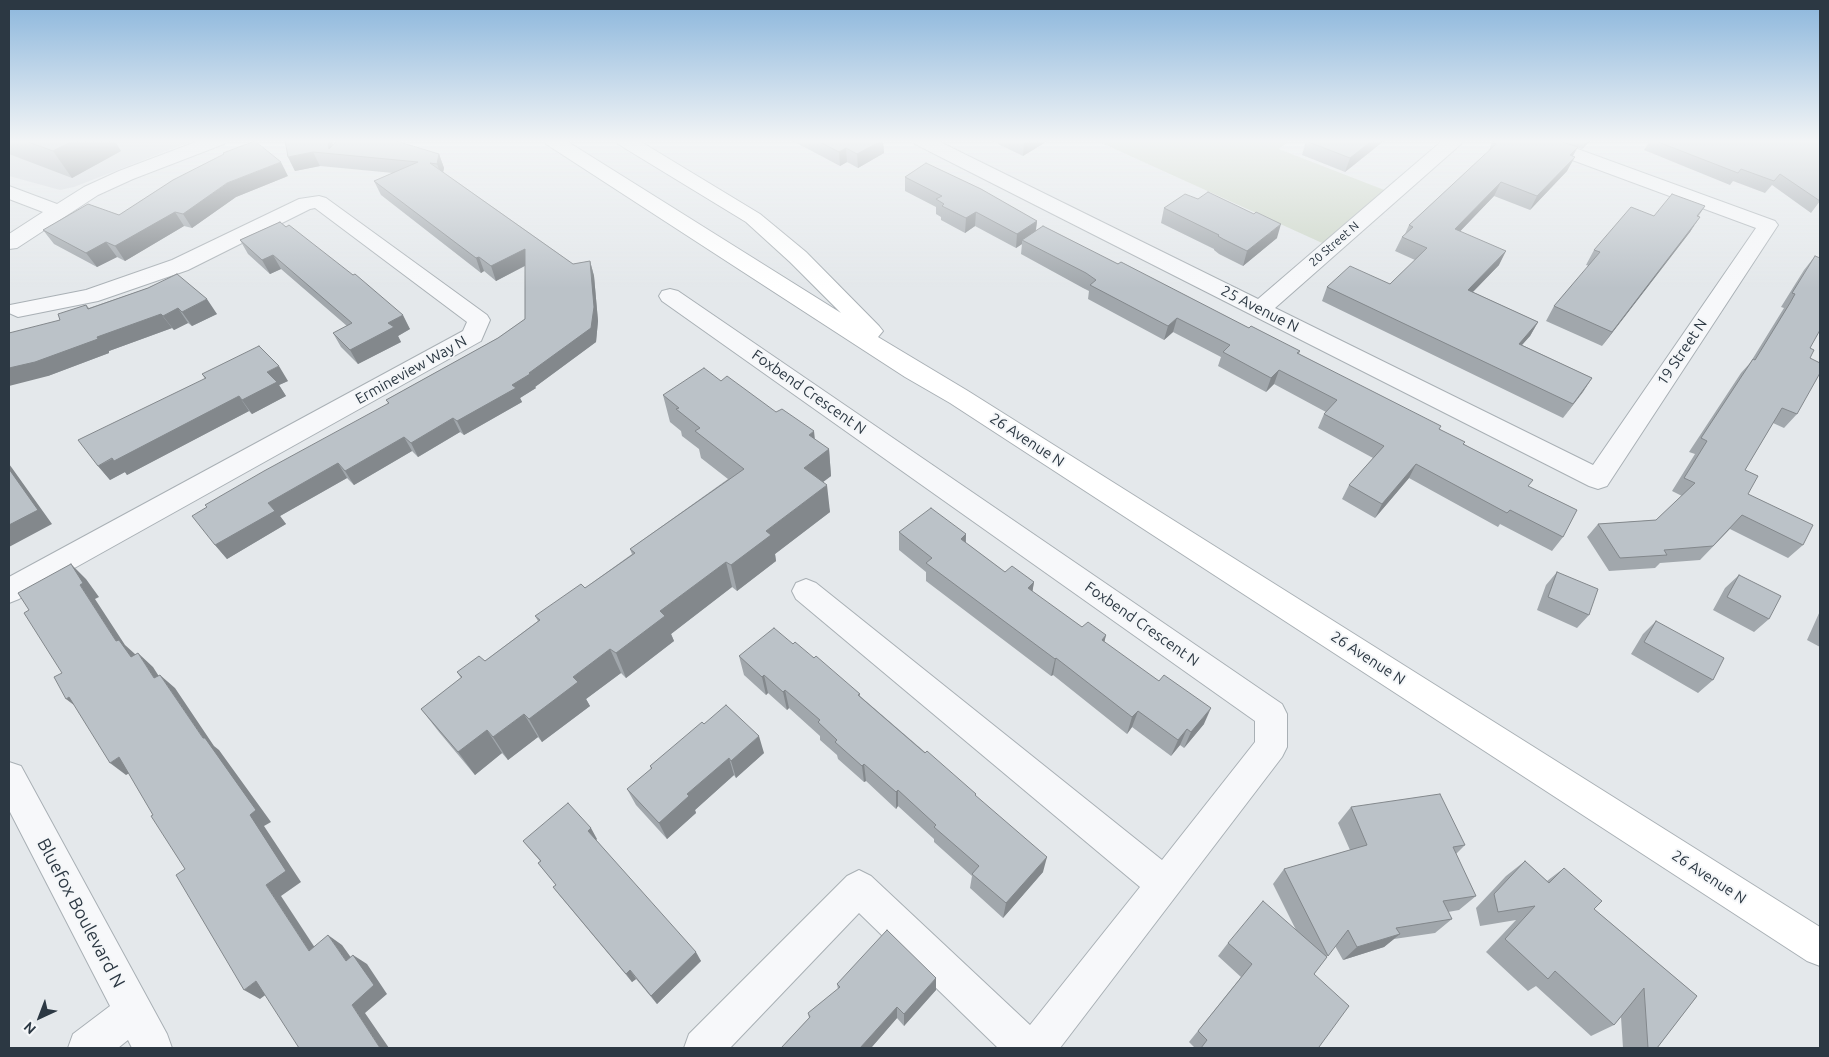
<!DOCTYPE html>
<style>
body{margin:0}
#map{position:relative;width:1829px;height:1057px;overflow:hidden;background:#e4e8eb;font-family:Ubuntu,sans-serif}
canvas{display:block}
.frame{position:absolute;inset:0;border:10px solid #2c3843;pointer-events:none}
.north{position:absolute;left:15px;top:992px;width:50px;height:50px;-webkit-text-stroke:4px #f4f6f8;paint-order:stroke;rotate:223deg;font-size:14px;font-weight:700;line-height:20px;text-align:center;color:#2c3843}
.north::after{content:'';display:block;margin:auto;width:18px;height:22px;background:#2c3843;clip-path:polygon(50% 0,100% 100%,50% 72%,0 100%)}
</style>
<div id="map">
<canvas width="1829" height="1057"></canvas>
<div class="frame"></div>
<div class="north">N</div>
</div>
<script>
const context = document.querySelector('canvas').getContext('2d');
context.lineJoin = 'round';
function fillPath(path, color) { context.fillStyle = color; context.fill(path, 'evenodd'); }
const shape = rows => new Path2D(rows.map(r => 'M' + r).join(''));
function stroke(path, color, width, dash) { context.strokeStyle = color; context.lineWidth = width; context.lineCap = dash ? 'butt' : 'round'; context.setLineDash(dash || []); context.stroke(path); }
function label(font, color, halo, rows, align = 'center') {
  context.font = font + ' Ubuntu,sans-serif'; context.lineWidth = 4; context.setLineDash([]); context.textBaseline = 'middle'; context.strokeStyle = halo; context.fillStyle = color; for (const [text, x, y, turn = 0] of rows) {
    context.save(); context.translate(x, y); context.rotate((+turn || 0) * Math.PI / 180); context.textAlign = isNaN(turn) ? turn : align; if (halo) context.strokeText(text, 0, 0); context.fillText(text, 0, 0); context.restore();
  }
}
const built = shape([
 [9,140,195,140,74,187,60,190,9,176]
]);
const green = shape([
 [1095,140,1290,140,1279,149,1392,193,1331,247]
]);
const minor = shape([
 [201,140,227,140,224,144,133,179,98,195,17,248,9,249,9,234,43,212,9,199,9,186,57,204,84,187,119,171,201,140],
 [912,140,936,140,1258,299,1443,140,1463,140,1461,144,1275,308,1593,465,1756,228,1529,144,1527,140,1553,140,1775,221,1778,225,1607,486,1598,489,1589,486,915,144,912,140],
 [319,196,326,198,487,315,490,320,481,341,19,599,9,603,9,577,463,331,467,322,315,208,310,209,188,270,98,301,18,317,9,313,10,305,86,290,172,260,299,199,319,196],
 [670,289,678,291,1282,704,1287,714,1287,747,1282,757,1060,1048,998,1048,859,913,730,1048,684,1048,689,1034,847,876,859,870,871,876,1030,1025,1140,887,796,599,792,591,796,583,806,579,816,583,1162,860,1255,742,1255,721,662,301,659,296,662,291,670,289],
 [9,762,21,766,167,1034,172,1048,132,1048,128,1040,118,1048,68,1048,73,1034,110,1006,9,810,9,762]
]);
const secondary = shape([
 [543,140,565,140,841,313,790,262,746,222,618,144,615,140,638,140,760,214,806,252,879,326,883,331,878,337,968,391,1820,927,1820,966,1807,961,950,403,905,377,546,144,543,140]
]);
const wall = shape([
 [9,140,114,140,121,151,72,178,9,154],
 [332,140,333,145,439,154,444,168,443,172,573,264,590,261,594,276,598,321,596,342,535,387,536,388,520,398,522,402,464,435,460,432,418,457,412,451,354,485,347,478,280,516,286,524,227,559,215,545,388,403,386,400,498,338,525,319,525,266,496,281,484,271,481,273,381,195,374,181,393,173,320,166,295,171,288,157],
 [791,140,883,140,884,153,858,168,847,162,840,166],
 [990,140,1049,140,1023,156],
 [1308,140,1385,140,1345,172,1302,155,1306,141],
 [1557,140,1591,140,1582,149],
 [1651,140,1820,140,1820,201,1811,213,1772,185,1765,193,1733,181,1730,185,1644,150],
 [1492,143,1573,156,1567,171,1530,210,1494,196,1460,231,1499,265,1473,292,1538,322,1530,336,1522,345,1592,378,1563,418,1322,301,1327,287,1390,284,1415,260,1395,251,1402,237,1405,234,1409,225,1488,152],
 [288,176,236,197,192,228,184,226,125,261,117,257,97,267,54,244,43,230,119,215],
 [905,177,1037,221,1036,231,1118,264,1249,328,1300,351,1299,354,1439,429,1464,444,1528,486,1563,537,1552,551,1500,524,1498,527,1409,478,1375,518,1342,499,1349,485,1373,458,1318,428,1324,414,1326,412,1274,384,1266,392,1218,366,1221,357,1173,332,1164,340,1088,299,1089,291,1083,288,1021,254,1022,244,1016,248,975,226,965,233,941,220,941,217,936,214,936,207,905,191],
 [1705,206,1698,217,1690,232,1602,346,1546,321,1554,306,1589,266,1586,265,1594,250,1654,216],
 [1164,208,1277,238,1243,266,1219,254,1214,250,1214,249,1161,223],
 [280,222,410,329,398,336,401,342,358,364,341,347,333,333,347,326,281,269,270,274,248,254,240,240],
 [1815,256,1810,358,1797,414,1784,428,1773,423,1745,470,1748,494,1803,545,1788,558,1730,529,1700,560,1660,563,1655,568,1609,571,1587,537,1598,524,1656,520,1682,496,1672,491,1695,454,1689,452,1741,373,1750,363,1784,308,1781,307,1804,270],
 [148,288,217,314,192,326,188,323,174,330,172,328,109,351,109,353,48,376,60,320,86,305,89,308],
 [202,374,288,381,279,385,286,396,252,414,249,411,127,475,125,472,110,480,98,466,205,379],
 [721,381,815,440,829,449,831,476,823,482,830,512,775,554,776,561,737,591,732,587,671,634,674,641,626,678,621,673,586,699,590,706,542,742,538,737,508,760,502,753,475,775,439,732,421,709,461,678,457,672,485,661,538,621,535,616,585,588,632,554,630,549,728,479,701,458,699,449,682,436,681,431,670,422,663,395],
 [899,532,966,534,966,543,1005,572,1034,582,1032,592,1082,627,1106,635,1104,642,1204,724,1184,748,1180,745,1171,756,1132,727,1127,734,1053,675,1051,676,926,581,926,572,899,550],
 [1557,572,1589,615,1577,628,1537,610,1546,585],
 [1739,575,1769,619,1754,632,1713,610,1725,588],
 [1820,611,1820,647,1807,640],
 [1656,621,1713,680,1698,693,1631,654,1643,634],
 [793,644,814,658,860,694,860,696,976,796,1043,872,1003,918,970,888,972,876,934,842,934,839,898,806,896,809,866,781,864,782,838,759,837,755,820,740,820,736,789,708,787,710,768,693,766,695,744,675,739,656],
 [704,724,764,753,736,778,734,775,695,810,696,813,667,839,636,805,627,789,651,769,650,766],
 [1351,807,1465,845,1456,854,1476,896,1459,910,1448,912,1452,919,1435,933,1394,939,1384,947,1343,960,1335,946,1314,974,1319,1047,1320,1048,1195,1048,1189,1042,1241,977,1218,956,1228,943,1296,930,1273,884,1284,869,1350,850,1338,823],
 [597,839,596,840,701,961,657,1004,636,979,632,982,561,897,553,887,556,885,538,863,540,861,523,841],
 [1525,861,1547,881,1564,868,1594,909,1697,996,1657,1048,1623,1048,1621,1017,1614,1025,1591,1036,1536,986,1528,991,1486,952,1516,920,1480,926,1476,908,1506,876],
 [837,984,936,990,904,1026,897,1018,871,1048,781,1048,809,1018,808,1013,838,989]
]);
const shadedWall = shape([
 [74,140,114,140,121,151,72,178,53,151],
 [328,140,332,140,334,154,329,149],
 [883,140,884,153,858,168,857,154],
 [1028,140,1049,140,1023,156,1024,142],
 [1373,140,1385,140,1345,172,1350,158],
 [1587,140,1591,140,1582,149],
 [1578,147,1570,161,1570,155],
 [846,148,847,162,840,166,839,152],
 [313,152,320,166,295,171,288,157],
 [439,154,444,168,442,178,437,164],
 [1575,157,1567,171,1530,210,1537,196],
 [281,162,288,176,236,197,192,228,183,214,227,183],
 [1501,182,1494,196,1449,243,1455,229],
 [175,212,184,226,125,261,115,246],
 [976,212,975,226,965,233,966,218],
 [1700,217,1690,232,1602,346,1612,332],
 [1037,221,1035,235,1022,240,1022,244,1016,248,1017,234],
 [1281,224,1277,238,1243,266,1247,251],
 [106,242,117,257,97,267,86,253],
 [525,249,530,263,496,281,491,266],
 [1506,251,1499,265,1461,304,1468,290],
 [273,255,281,269,270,274,262,260],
 [479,257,484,271,481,273,476,258],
 [590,261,594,276,598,321,596,342,535,387,536,388,520,398,522,402,464,435,457,421,512,385],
 [207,299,217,314,192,326,182,312],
 [178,308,188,323,174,330,163,316],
 [161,314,172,328,109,351,109,353,48,376,9,386,9,368],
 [403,315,410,329,398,336,401,342,358,364,350,350,388,323],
 [1177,318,1173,332,1164,340,1168,326],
 [1538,322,1530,336,1510,358,1519,344],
 [279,366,288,381,279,385,286,396,252,414,242,400,267,372],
 [1279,370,1274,384,1266,392,1271,378],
 [1592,378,1583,392,1563,418,1573,404],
 [239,396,249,411,127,475,125,472,110,480,98,466],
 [453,418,460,432,418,457,411,443],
 [814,431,817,458,829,449,831,476,807,494,804,468,809,435],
 [404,437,412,451,354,485,345,471],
 [338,463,347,478,280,516,286,524,227,559,215,545,268,503],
 [9,464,12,468,52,524,9,547],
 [1416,464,1409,478,1375,518,1382,504],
 [827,485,830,512,775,554,776,561,737,591,731,565,766,531],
 [966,534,965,552,961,539],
 [726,562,732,587,671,634,674,641,626,678,616,653,660,611],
 [71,564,86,579,99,597,95,599,125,645,135,654,146,671,131,657,116,641,80,585],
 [1034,582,1031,600,1028,588],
 [1106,635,1102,652,1102,640],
 [610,649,621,673,586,699,590,706,542,742,529,719,573,677],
 [138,653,153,667,169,692,154,678],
 [1056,658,1053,675,1051,676,1055,659],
 [160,675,175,688,214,746,219,750,271,822,264,826,301,882,281,896,323,960,309,951,266,885,250,815,203,738],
 [764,675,768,693,766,695,762,677],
 [785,690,789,708,787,710,783,692],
 [69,697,83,712,66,699],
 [1211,708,1204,724,1184,748,1191,732],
 [1138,711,1132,727,1127,734,1132,717],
 [524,714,538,737,508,760,493,737],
 [1187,729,1180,745,1171,756,1178,740],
 [487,730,502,753,475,775,458,752],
 [759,736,764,753,736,778,731,761],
 [119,757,135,770,126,775,110,763],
 [729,758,734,775,695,810,696,813,667,839,659,823,687,794],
 [864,764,866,781,864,782,862,766],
 [898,790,898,806,896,809,896,792],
 [591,828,597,839,594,842,588,831],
 [1047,857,1043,872,1003,918,1006,903],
 [1400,934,1384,947,1343,960,1357,947],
 [328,935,342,945,360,970,346,961],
 [696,952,701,961,657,1004,651,996],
 [353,955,367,964,387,994,365,1013,389,1048,380,1048,352,1005],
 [630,970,636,979,632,982,626,974],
 [936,978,936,990,904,1026,904,1014],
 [256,981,272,990,260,999,244,990],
 [897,1007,897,1018,871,1048,860,1048]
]);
const building = shape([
 [23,140,74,140,53,151,23,140],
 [285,140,328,140,329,149,338,140,393,140,439,154,437,164,430,163,573,264,590,261,594,307,591,328,529,373,530,374,512,385,516,388,457,421,453,418,411,443,404,437,345,471,338,463,268,503,275,511,215,545,192,516,207,507,205,505,264,471,389,403,386,400,498,338,525,319,525,249,491,266,479,257,476,258,374,181,418,162,313,152,288,157,285,140],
 [816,140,883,140,857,154,846,148,839,152,816,140],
 [1020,140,1028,140,1024,142,1020,140],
 [1308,140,1373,140,1350,158,1306,141,1308,140],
 [1496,140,1556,140,1578,147,1570,155,1575,157,1537,196,1501,182,1455,229,1506,251,1468,290,1538,322,1519,344,1592,378,1573,404,1327,287,1350,266,1390,284,1427,248,1402,237,1413,227,1409,225,1496,144,1492,143,1496,140],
 [1653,140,1820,140,1820,201,1780,174,1774,181,1741,169,1738,173,1653,140],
 [255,141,281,162,227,183,183,214,175,212,115,246,106,242,86,253,43,230,88,204,119,215,173,180,224,154,223,153,255,141],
 [926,163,981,189,1037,221,1017,234,976,212,966,218,942,206,944,204,936,199,942,196,905,177,926,163],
 [1208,192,1254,214,1256,212,1281,224,1247,251,1223,239,1218,236,1219,235,1164,208,1185,194,1198,199,1208,192],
 [1672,194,1705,206,1697,216,1700,217,1612,332,1554,306,1600,252,1594,250,1631,207,1654,216,1672,194],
 [280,222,286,227,289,225,353,275,355,274,403,315,388,323,394,327,350,350,333,333,352,323,273,255,262,260,240,240,280,222],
 [1043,226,1118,264,1121,262,1249,328,1251,326,1300,351,1297,353,1441,426,1439,429,1465,442,1463,444,1533,480,1528,486,1577,510,1563,537,1510,510,1507,513,1416,464,1382,504,1349,485,1384,446,1324,414,1337,400,1279,370,1271,378,1223,352,1230,345,1177,318,1168,326,1090,285,1096,280,1086,273,1022,240,1043,226],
 [1815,256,1820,258,1820,330,1810,348,1814,350,1810,358,1820,363,1820,373,1797,414,1782,408,1745,470,1758,476,1748,494,1813,525,1803,545,1742,515,1713,546,1664,550,1667,555,1620,558,1598,524,1656,520,1695,483,1684,478,1707,441,1701,438,1753,359,1755,360,1790,303,1795,294,1792,293,1815,256],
 [177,274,207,299,182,312,178,308,163,316,161,314,97,337,98,339,35,362,9,368,9,333,60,320,58,314,86,305,88,309,148,288,177,274],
 [259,346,279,366,267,372,277,382,242,400,239,396,114,461,112,458,98,466,78,440,206,378,202,374,259,346],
 [704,368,721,381,727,376,776,412,782,409,814,431,809,435,829,449,804,468,827,485,766,531,771,535,731,565,726,562,660,611,665,616,616,653,610,649,573,677,578,682,529,719,524,714,493,737,487,730,458,752,421,709,462,677,457,672,479,656,485,661,540,620,535,616,581,584,585,588,635,553,630,549,744,469,695,431,700,428,676,409,679,408,663,395,704,368],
 [9,469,38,510,9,525,9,469],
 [931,508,966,534,961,539,1005,572,1012,566,1034,582,1028,588,1082,627,1088,622,1106,635,1102,640,1159,681,1164,675,1211,708,1191,732,1187,729,1178,740,1138,711,1132,717,1056,658,1055,659,926,563,932,558,899,532,931,508],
 [71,564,83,583,80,585,116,641,119,640,131,657,138,653,154,678,160,675,203,738,205,738,256,810,250,815,286,871,266,885,309,951,328,935,346,961,353,955,374,985,352,1005,380,1048,299,1048,256,981,244,990,176,875,185,869,151,816,153,815,119,757,110,763,69,697,66,699,54,677,62,673,24,613,29,610,18,593,71,564],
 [1557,572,1598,589,1589,615,1548,597,1557,572],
 [1739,575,1781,596,1769,619,1727,597,1739,575],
 [1656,621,1724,658,1713,680,1644,642,1656,621],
 [774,628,793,644,795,642,814,658,816,656,860,694,858,695,925,753,927,751,976,794,975,795,1047,857,1006,903,972,874,979,866,934,827,936,825,898,790,896,792,864,764,862,766,835,742,837,740,818,722,820,720,785,690,783,692,764,675,762,677,739,656,774,628],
 [726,705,759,736,731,761,729,758,687,794,689,796,659,823,627,789,652,768,650,766,702,722,704,724,726,705],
 [1440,794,1465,845,1453,847,1476,896,1443,901,1452,919,1396,928,1400,934,1357,947,1348,930,1328,956,1284,869,1367,845,1351,807,1440,794],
 [568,803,591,828,588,831,696,952,651,996,630,970,626,974,553,887,556,885,538,863,541,861,523,841,568,803],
 [1525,861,1549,883,1564,868,1602,901,1594,909,1697,996,1657,1048,1648,1048,1644,988,1614,1025,1555,971,1548,979,1505,939,1535,906,1498,912,1494,894,1525,861],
 [1263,901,1327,957,1314,974,1349,1006,1319,1047,1320,1048,1201,1048,1207,1040,1198,1031,1252,964,1228,943,1263,901],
 [887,930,936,978,904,1014,897,1007,860,1048,781,1048,810,1017,808,1013,840,987,837,984,887,930]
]);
const farStreetnames = [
 ["20 Street N",1334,244,-41]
];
const streetNames = [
 ["25 Avenue N",1260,309,27],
 ["19 Street N",1682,352,-56],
 ["Ermineview Way N",411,370,-29],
 ["Foxbend Crescent N",809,392,35],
 ["26 Avenue N",1027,440,33],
 ["Foxbend Crescent N",1142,624,35],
 ["26 Avenue N",1368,658,33],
 ["26 Avenue N",1709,877,33]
];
const nearStreetnames = [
 ["Bluefox Boulevard N",81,913,62]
];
fillPath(built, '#d2d7dd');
fillPath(green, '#cbd5c6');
stroke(minor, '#a9b0b5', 2);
stroke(secondary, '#a9b0b5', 2);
fillPath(minor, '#f7f8fa');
fillPath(secondary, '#fff');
fillPath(wall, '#a1a7ac');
fillPath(shadedWall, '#83888c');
fillPath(building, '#bbc2c8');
stroke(building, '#83888c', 1);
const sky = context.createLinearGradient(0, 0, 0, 288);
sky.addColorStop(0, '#8bb6dc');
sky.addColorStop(0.49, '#f3f5f6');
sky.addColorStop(1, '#f3f5f600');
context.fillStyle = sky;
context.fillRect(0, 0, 1829, 288);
label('12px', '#2c3843', '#f4f6f8', farStreetnames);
label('15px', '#2c3843', '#f4f6f8', streetNames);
label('18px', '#2c3843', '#f4f6f8', nearStreetnames);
</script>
